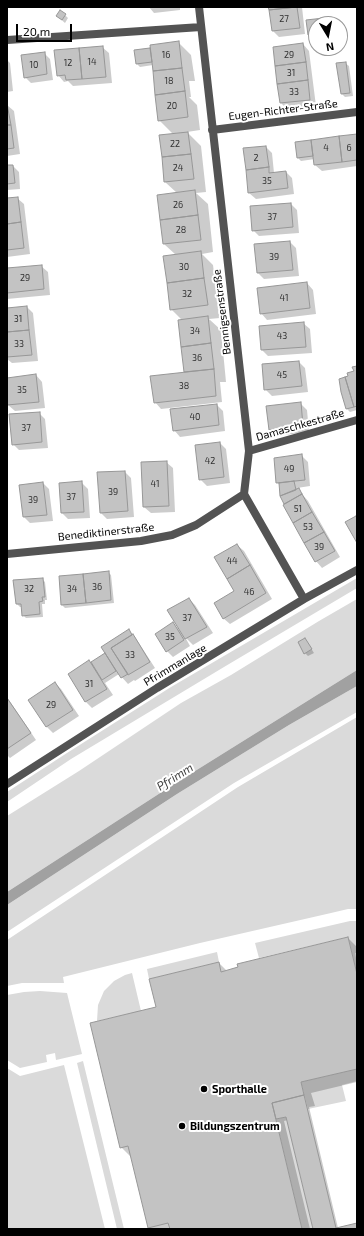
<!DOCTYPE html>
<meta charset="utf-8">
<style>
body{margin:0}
#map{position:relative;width:364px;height:1236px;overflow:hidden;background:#fff;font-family:"Exo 2",sans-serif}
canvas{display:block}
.frame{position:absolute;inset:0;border:8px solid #000;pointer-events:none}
.north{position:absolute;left:308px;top:16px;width:40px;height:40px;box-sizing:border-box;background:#fff;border:1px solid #999;border-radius:50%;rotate:170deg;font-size:11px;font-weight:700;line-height:16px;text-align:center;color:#000}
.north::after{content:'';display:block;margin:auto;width:14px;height:18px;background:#000;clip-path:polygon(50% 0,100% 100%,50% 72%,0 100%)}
.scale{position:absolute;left:16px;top:24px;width:56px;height:18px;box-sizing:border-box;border:2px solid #000;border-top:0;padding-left:5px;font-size:12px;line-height:14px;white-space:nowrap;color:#000;-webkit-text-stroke:3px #fff;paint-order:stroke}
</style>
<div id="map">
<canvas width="364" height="1236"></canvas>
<div class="frame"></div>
<div class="north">N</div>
<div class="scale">20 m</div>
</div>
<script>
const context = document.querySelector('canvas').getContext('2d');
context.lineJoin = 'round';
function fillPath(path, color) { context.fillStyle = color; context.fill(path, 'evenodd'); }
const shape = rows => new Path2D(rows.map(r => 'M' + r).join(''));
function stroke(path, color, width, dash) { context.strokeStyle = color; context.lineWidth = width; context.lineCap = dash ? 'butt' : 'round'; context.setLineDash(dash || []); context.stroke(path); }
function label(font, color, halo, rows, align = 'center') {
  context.font = font + ' "Exo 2",sans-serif'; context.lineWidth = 4; context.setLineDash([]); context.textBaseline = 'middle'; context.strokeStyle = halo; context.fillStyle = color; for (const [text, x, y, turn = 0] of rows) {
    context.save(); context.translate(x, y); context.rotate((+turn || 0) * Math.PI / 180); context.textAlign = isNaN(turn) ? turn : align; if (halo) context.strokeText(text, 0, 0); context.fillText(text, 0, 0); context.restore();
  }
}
const green = shape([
 [357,578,357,588,224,667,71,759,7,802,7,792,67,753,171,687],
 [357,599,357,670,171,786,7,892,7,816,79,771,181,703,231,675,319,621],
 [357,686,357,712,234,783,7,932,7,905,177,794,289,725],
 [357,717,357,909,348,909,331,913,200,943,63,977,64,983,22,983,7,986,7,940,238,787],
 [350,921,357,921,357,953,355,953,357,963,357,974,348,937,259,958,255,943],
 [217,952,219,962,149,979,147,969],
 [132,973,141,1011,97,1021,98,1005,104,991,114,981,125,975],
 [40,991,67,993,82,1054,56,1060,55,1053,46,1055,47,1062,20,1068,7,1060,7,995,24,992],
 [83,1061,124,1229,117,1229,77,1063],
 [64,1065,105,1229,7,1229,7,1068,20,1076],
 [357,1069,357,1081,342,1085,346,1101,308,1109,301,1082],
 [286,1117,313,1229,302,1229,276,1119]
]);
const water = shape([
 [357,670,357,686,289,725,177,794,7,905,7,892,171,786]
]);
const shadow = shape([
 [149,7,180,7,180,10,154,13],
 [269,7,302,7,305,34,279,37,273,31],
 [65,15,68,18,65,23,57,16],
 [323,19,327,24,316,24,316,38,312,38,309,35,307,21],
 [178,42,191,55,195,81,189,81,191,97,189,97,197,105,200,130,187,132,201,146,206,192,196,193,208,204,213,252,202,254,213,265,220,318,209,319,221,330,226,382,220,382,222,402,161,409,155,402,186,373,185,372,182,320,171,309,176,255,164,244,177,193,165,182,173,134,159,120,153,65,140,67,137,64,150,49,151,51],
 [303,44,309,51,316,106,287,109,281,103,274,48],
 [102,47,109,53,112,83,73,86,68,81,64,82,58,75],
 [44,53,50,59,53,80,31,83,25,77],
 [7,60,10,63,13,91,7,92],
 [345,63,349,66,353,96,345,97,342,94],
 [7,105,14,111,20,154,7,156],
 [357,135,357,166,322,171,315,165,315,159,301,161,298,158,296,143],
 [266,147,272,153,274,173,286,172,292,178,294,194,256,199,249,193],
 [7,166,13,166,19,172,20,189,7,190],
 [17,198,24,204,30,254,7,257,7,199],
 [291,204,297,210,299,233,259,236,253,230],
 [290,242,296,248,299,276,264,279,258,273],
 [41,266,48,272,50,295,7,299,7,269],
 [307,283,313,290,316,314,267,320,261,313],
 [27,307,33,313,38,361,12,363,7,359,7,309],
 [303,323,310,329,312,353,268,356,262,350],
 [299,362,305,368,308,392,272,396,265,389],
 [357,367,357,410,350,412,347,409,342,392,350,377,355,372],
 [36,375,42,382,45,408,15,411,8,405,7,379],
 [301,404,307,410,309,432,276,436,270,429],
 [217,405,223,411,225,431,180,437,174,430],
 [39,413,45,419,48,448,19,450,13,444],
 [220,443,226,449,230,483,207,486,200,479],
 [302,456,308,462,310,486,297,488,308,501,340,557,322,568,316,561,285,505,281,496,280,485,277,483],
 [166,462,173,468,175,512,151,513,144,507],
 [125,472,131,478,134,517,107,519,101,513],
 [81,482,88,489,90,518,68,519,62,513],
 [43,483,49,489,53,521,30,523,24,517],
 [237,545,244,551,272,599,230,624,223,618,236,592],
 [108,572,111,575,114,603,65,608,62,605],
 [42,579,45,582,47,600,45,600,45,604,42,604,43,617,26,618,23,615,22,607,20,607,17,604],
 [189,599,195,605,213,633,193,645,185,637,190,646,173,657,167,651,173,623,180,631],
 [129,630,135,637,155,668,135,681,134,680,128,684,119,674,105,683,113,695,92,708,86,702,89,661,91,663,106,654],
 [305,639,314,653,308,656,305,653],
 [55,683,61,689,79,716,53,733,47,727,29,700],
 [7,697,36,740,10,758,7,755],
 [348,938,357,947,357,1082,311,1093,315,1106,309,1107,338,1228,357,1224,357,1229,314,1229,288,1120,284,1121,310,1229,150,1229,132,1158,121,1147,157,1007,219,963,227,971]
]);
const building = shape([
 [268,7,296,7,269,10,268,7],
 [297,7,300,28,272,31,269,10,297,7],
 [60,10,66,14,62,20,56,16,60,10],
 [324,18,324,24,316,24,316,34,308,35,306,20,324,18],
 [179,41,182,68,153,71,150,45,179,41],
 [303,43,306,62,275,66,273,47,303,43],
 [103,46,106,77,82,79,79,48,103,46],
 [79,48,82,79,66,80,65,75,57,76,54,50,79,48],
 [150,48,152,62,136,64,134,50,150,48],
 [45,52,47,74,24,78,21,55,45,52],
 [306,62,308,80,277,84,275,66,306,62],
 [346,62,350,93,341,94,336,63,346,62],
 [182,68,185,91,155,95,153,71,182,68],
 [308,80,310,100,280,103,277,84,308,80],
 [185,91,188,117,158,121,155,95,185,91],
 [7,104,11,125,7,125,7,104],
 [7,125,11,125,14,148,7,149,7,125],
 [188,132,191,154,162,157,159,135,188,132],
 [357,134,357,160,342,162,339,136,357,134],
 [339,136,342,162,314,165,311,140,339,136],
 [311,140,313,156,297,158,295,142,311,140],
 [266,146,269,167,246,170,243,148,266,146],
 [191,154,194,179,164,182,162,157,191,154],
 [7,165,13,165,15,183,7,184,7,165],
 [269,167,269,173,286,171,288,188,248,193,246,170,269,167],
 [195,190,198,215,160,220,157,195,195,190],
 [18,197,21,222,7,224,7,198,18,197],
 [291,203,293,227,252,231,250,206,291,203],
 [198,215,201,240,163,244,160,220,198,215],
 [21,222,24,248,7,250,7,224,21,222],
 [290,241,293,270,257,273,254,244,290,241],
 [201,251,204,278,167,283,163,256,201,251],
 [42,265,44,289,7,293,7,268,42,265],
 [204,278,208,305,170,310,167,283,204,278],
 [307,282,310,308,260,314,257,288,307,282],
 [27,306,29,330,7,332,7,308,27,306],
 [208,316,211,343,181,347,178,320,208,316],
 [304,322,306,347,261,350,259,326,304,322],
 [29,330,32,355,7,357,7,332,29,330],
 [211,343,214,369,184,372,181,347,211,343],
 [299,361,302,386,264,390,262,364,299,361],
 [357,366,357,406,354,407,345,377,348,376,347,373,354,371,352,367,357,366],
 [214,369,216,396,154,403,150,376,214,369],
 [36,374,39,402,7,405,7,378,36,374],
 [345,377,354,407,346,409,341,392,339,379,345,377],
 [301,402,303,426,269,430,266,406,301,402],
 [217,404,219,425,173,431,170,409,217,404],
 [40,412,42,442,12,445,9,414,40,412],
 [220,442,224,477,199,480,195,445,220,442],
 [302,454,305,480,276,483,274,458,302,454],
 [167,461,169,506,143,507,141,462,167,461],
 [125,471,128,511,100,513,97,472,125,471],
 [82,481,84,512,61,513,59,483,82,481],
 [294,481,296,490,280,496,279,483,294,481],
 [43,482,47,515,23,517,19,485,43,482],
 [299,488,302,494,284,504,280,496,299,488],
 [302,494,312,512,293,523,283,505,302,494],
 [312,512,324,532,304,543,293,523,312,512],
 [356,516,357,518,357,543,345,522,356,516],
 [324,532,335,551,315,562,304,543,324,532],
 [237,544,250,565,227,579,214,557,237,544],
 [250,565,266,593,223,619,214,603,234,591,227,579,250,565],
 [109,571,111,600,86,603,83,574,109,571],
 [83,574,86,603,61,605,59,576,83,574],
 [43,578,45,597,42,597,43,601,39,602,40,614,22,616,21,604,16,604,13,580,43,578],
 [189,598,207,627,185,639,167,610,189,598],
 [173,622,184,640,166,652,155,634,173,622],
 [129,629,132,635,111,648,128,674,121,678,101,647,129,629],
 [133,634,150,662,128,675,111,648,133,634],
 [305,638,312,649,304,654,298,642,305,638],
 [105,653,116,671,102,680,91,662,105,653],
 [89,660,107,689,85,702,68,674,89,660],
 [55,682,73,710,46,727,28,700,55,682],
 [7,698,31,733,7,749,7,698],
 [348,937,357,974,357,1069,301,1082,304,1095,272,1103,302,1229,170,1229,168,1223,148,1228,128,1146,120,1148,90,1023,156,1007,149,979,219,962,221,972,238,967,237,964,348,937],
 [304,1095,336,1228,357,1223,357,1229,313,1229,286,1117,276,1119,272,1103,304,1095]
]);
const street = shape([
 [199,7,249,451,244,494,304,599],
 [7,40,201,27],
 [212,130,357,112],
 [249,451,357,420],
 [7,554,141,541,172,535,196,525,244,494],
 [7,784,157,688,304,599,357,570]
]);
const markers = [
 [204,1089,4,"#000"],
 [182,1126,4,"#000"]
];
const numberNames = [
 ["27",284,19],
 ["16",166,55],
 ["29",289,55],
 ["14",92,62],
 ["12",68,63],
 ["10",34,65],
 ["31",291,73],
 ["18",169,81],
 ["33",294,92],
 ["20",172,106],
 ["22",175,144],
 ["4",326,148],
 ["6",349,148],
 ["2",256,158],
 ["24",178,168],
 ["35",267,181],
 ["26",178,205],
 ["37",272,217],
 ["28",181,230],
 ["39",274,257],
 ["30",184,267],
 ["29",25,278],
 ["32",187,294],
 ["41",284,298],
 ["31",18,319],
 ["34",195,331],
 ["43",282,336],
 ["33",19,344],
 ["36",197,358],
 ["45",282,375],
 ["38",184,386],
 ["35",22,390],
 ["40",195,417],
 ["37",26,428],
 ["42",210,461],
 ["49",289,469],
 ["41",155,484],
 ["39",113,492],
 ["37",71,497],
 ["39",33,500],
 ["51",298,509],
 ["53",308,527],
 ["39",319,547],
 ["44",232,561],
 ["36",97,587],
 ["32",29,589],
 ["34",72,589],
 ["46",249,592],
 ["37",187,618],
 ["35",170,637],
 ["33",130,655],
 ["31",89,684],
 ["29",51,705]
];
const streetNames = [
 ["Eugen-Richter-Straße",283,110,-7],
 ["Bennigsenstraße",222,312,-97],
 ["Damaschkestraße",300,425,-16],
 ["Benediktinerstraße",106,532,-6],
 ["Pfrimmanlage",175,665,-31]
];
const poiNames = [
 ["Sporthalle",212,1089],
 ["Bildungszentrum",190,1126]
];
const waterNames = [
 ["Pfrimm",175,777,-32]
];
fillPath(green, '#dadada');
fillPath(water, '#a1a1a1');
fillPath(shadow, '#0003');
fillPath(building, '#c3c3c3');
stroke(building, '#979797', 1);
stroke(street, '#535353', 8);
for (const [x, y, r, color] of markers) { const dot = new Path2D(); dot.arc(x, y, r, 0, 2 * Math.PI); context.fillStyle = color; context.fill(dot); stroke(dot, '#fff', 1.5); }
label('9px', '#313131', null, numberNames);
label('11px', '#000', '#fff', streetNames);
label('bold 11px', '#000', '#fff', poiNames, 'left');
label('italic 12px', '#424242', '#fff', waterNames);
</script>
